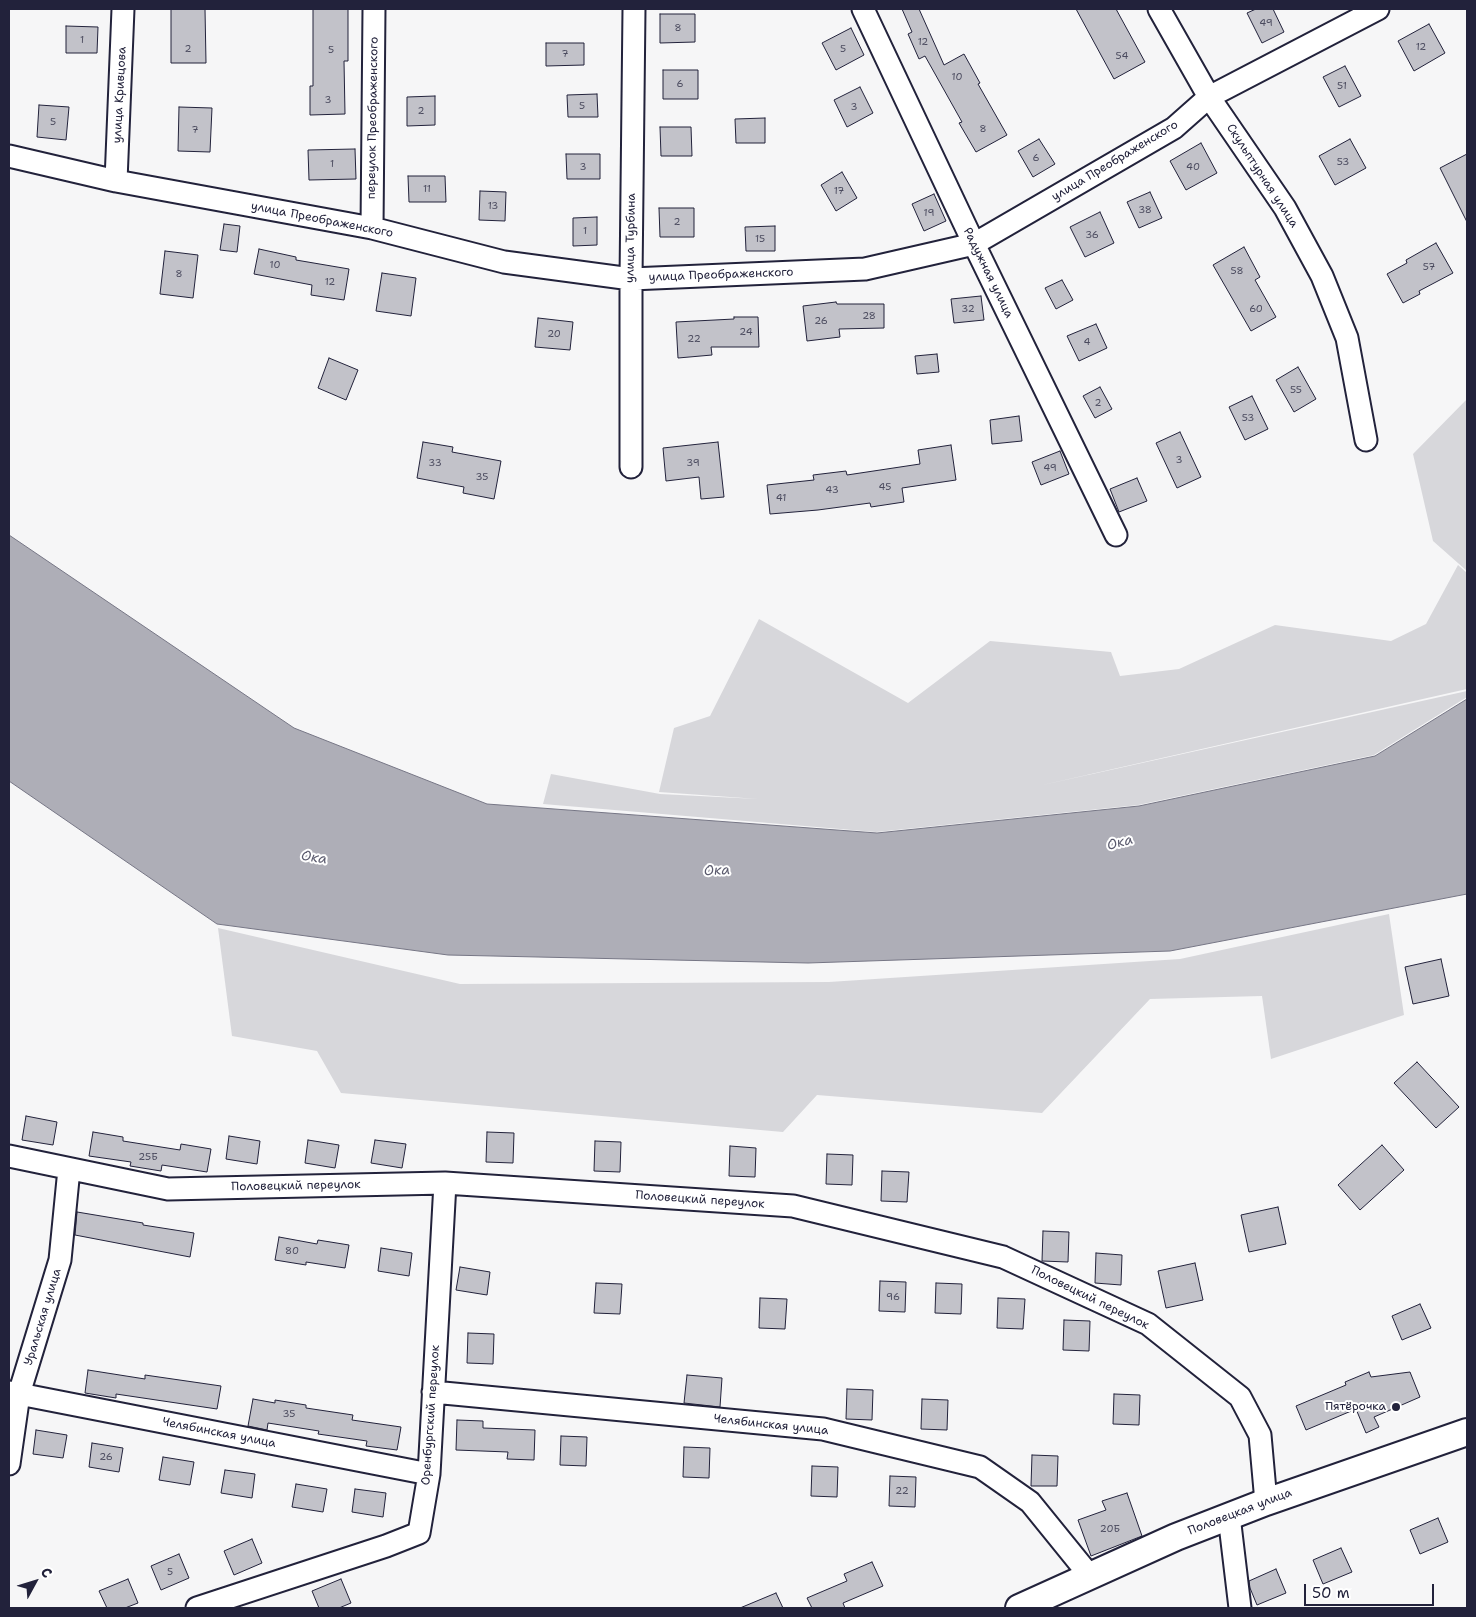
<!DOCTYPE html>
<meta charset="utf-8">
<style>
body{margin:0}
#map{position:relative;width:1476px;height:1617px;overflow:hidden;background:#f6f6f7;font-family:"Shantell Sans",sans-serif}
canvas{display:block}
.frame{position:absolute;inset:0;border:10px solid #22223b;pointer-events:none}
.north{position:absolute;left:10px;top:1557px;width:50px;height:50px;-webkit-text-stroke:4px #fff;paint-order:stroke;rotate:51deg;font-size:14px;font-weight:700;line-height:20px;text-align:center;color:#22223b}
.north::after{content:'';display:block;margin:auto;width:18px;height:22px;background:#22223b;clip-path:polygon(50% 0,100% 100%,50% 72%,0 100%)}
.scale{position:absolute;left:1304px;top:1584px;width:130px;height:22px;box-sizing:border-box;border:2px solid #22223b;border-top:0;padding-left:6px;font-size:15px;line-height:18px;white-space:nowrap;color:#22223b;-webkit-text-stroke:4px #fff;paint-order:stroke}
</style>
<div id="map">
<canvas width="1476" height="1617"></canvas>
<div class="frame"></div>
<div class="north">С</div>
<div class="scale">50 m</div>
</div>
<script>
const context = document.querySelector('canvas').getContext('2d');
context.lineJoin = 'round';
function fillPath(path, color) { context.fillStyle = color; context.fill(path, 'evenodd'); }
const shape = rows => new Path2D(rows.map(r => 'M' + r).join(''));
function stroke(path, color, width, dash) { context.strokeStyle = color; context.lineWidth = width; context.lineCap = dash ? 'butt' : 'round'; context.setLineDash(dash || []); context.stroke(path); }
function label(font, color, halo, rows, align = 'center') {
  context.font = font + ' "Shantell Sans",sans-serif'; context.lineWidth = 4; context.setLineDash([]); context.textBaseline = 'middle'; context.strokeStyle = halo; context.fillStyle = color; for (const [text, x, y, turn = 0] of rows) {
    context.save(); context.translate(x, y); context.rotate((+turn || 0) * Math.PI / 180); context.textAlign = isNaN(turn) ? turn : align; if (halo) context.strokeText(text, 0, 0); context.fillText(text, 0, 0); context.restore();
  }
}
const green = shape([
 [1467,399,1467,571,1433,541,1413,454],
 [1458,565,1467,573,1467,689,1038,786,1467,691,1467,697,1374,755,1138,805,876,832,543,804,551,774,660,794,758,799,659,792,674,728,710,716,759,619,908,703,990,641,1111,652,1120,676,1179,669,1275,625,1391,641,1426,624],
 [1389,914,1404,1015,1271,1059,1262,996,1150,999,1042,1113,817,1095,783,1132,341,1093,317,1051,232,1036,218,928,460,984,829,982,1180,959]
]);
const water = shape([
 [9,535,294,728,487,804,877,833,1139,806,1375,756,1467,699,1467,894,1170,951,808,963,448,955,217,924,9,781,9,535]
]);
const building = shape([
 [171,9,205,9,206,63,171,63,171,9],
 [313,9,348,9,348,61,344,61,345,114,310,115,310,86,313,86,313,9],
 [902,9,919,9,944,65,964,54,980,83,978,84,1007,135,976,152,959,123,962,122,925,56,919,59,908,34,912,32,902,9],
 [1076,9,1116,9,1145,62,1114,79,1076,9],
 [1256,9,1273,9,1284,32,1262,43,1247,13,1256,9],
 [660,14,695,14,695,42,660,43,660,14],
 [1429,24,1445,53,1414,71,1398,41,1429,24],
 [66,26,98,27,97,53,66,53,66,26],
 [851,28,864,55,836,70,822,43,851,28],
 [546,43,584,43,584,65,546,66,546,43],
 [1345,66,1361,96,1339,107,1323,77,1345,66],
 [663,70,698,70,698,99,663,99,663,70],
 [860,87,873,113,847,127,834,100,860,87],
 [597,94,598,117,568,117,567,95,597,94],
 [435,96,435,125,407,126,407,97,435,96],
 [39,105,69,107,66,140,37,137,39,105],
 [179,107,212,108,210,152,178,151,179,107],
 [765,118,765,143,736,143,735,119,765,118],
 [660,127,691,127,692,156,661,156,660,127],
 [1039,139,1055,164,1033,177,1018,151,1039,139],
 [1350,139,1366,168,1335,185,1319,156,1350,139],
 [1201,143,1217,173,1186,190,1170,161,1201,143],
 [355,149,356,179,309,180,308,150,355,149],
 [566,154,600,154,600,179,567,179,566,154],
 [1467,154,1467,222,1440,168,1467,154],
 [842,172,857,198,836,211,821,185,842,172],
 [408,176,445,176,446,202,409,202,408,176],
 [480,191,506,192,505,221,479,220,480,191],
 [1150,192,1162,218,1139,228,1127,202,1150,192],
 [934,194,946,221,924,231,912,204,934,194],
 [659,208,694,208,694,237,660,237,659,208],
 [1100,212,1114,243,1085,257,1070,227,1100,212],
 [597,217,597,245,573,246,573,218,597,217],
 [224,224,240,226,237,252,220,250,224,224],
 [775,226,775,251,746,251,745,227,775,226],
 [1436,243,1453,273,1419,291,1420,294,1403,303,1387,274,1407,263,1406,260,1436,243],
 [1244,247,1260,277,1255,280,1276,317,1251,331,1213,265,1244,247],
 [259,249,296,257,296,260,349,269,344,300,311,295,312,285,254,274,259,249],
 [165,251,198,255,193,298,160,294,165,251],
 [382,273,416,278,411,316,376,311,382,273],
 [1062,280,1073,300,1056,309,1045,288,1062,280],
 [981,296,984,320,954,323,951,299,981,296],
 [836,302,837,304,884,304,884,328,839,329,840,337,807,341,803,306,836,302],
 [734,317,758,317,759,347,711,347,712,355,678,358,676,322,734,319,734,317],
 [538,318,573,322,570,350,535,347,538,318],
 [1096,324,1107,348,1079,361,1067,336,1096,324],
 [937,354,939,372,917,374,915,356,937,354],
 [329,358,358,370,346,400,318,388,329,358],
 [1298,367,1316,399,1294,412,1276,380,1298,367],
 [1100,387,1112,409,1095,418,1083,396,1100,387],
 [1252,396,1268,429,1245,440,1229,407,1252,396],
 [1019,416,1022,441,992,444,990,420,1019,416],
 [1180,432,1201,477,1177,488,1156,443,1180,432],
 [423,442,453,447,452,452,501,461,494,499,463,493,464,487,417,478,423,442],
 [718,442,724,497,701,499,699,477,666,481,663,448,718,442],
 [951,445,956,480,902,488,904,502,871,507,870,503,818,510,770,514,767,485,814,480,813,475,846,471,847,475,920,464,918,450,951,445],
 [1060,451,1069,474,1041,485,1032,462,1060,451],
 [1137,478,1147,501,1119,512,1110,489,1137,478],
 [1441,959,1449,996,1413,1004,1405,967,1441,959],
 [1417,1062,1459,1107,1436,1128,1394,1083,1417,1062],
 [26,1116,57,1122,53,1145,22,1140,26,1116],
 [93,1132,123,1137,123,1141,180,1150,181,1144,211,1149,207,1172,162,1165,161,1171,130,1166,131,1162,89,1156,93,1132],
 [487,1132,514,1133,513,1163,486,1162,487,1132],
 [229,1136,260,1141,257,1164,226,1159,229,1136],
 [308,1140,339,1145,335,1168,305,1163,308,1140],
 [375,1140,406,1144,402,1168,371,1163,375,1140],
 [595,1141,621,1142,620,1172,594,1171,595,1141],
 [1382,1145,1404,1170,1360,1210,1338,1185,1382,1145],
 [730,1146,756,1148,755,1177,729,1176,730,1146],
 [827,1154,853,1155,852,1185,826,1184,827,1154],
 [882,1171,909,1172,907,1202,881,1201,882,1171],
 [1278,1207,1286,1244,1249,1252,1241,1215,1278,1207],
 [77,1212,143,1223,143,1225,194,1233,190,1257,75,1235,77,1212],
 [1043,1231,1069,1232,1068,1262,1042,1261,1043,1231],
 [279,1237,317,1244,318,1240,349,1245,345,1268,306,1262,306,1265,275,1260,279,1237],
 [381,1248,412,1253,409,1276,378,1271,381,1248],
 [1096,1253,1122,1255,1121,1285,1095,1283,1096,1253],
 [1195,1263,1203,1300,1166,1308,1158,1271,1195,1263],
 [460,1267,490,1272,487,1295,456,1290,460,1267],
 [880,1281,906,1282,905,1312,879,1311,880,1281],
 [596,1283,622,1284,620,1314,594,1313,596,1283],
 [936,1283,962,1284,961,1314,935,1313,936,1283],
 [760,1298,787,1299,785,1329,759,1328,760,1298],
 [998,1298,1025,1299,1023,1329,997,1328,998,1298],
 [1420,1304,1431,1328,1402,1340,1392,1316,1420,1304],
 [1064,1320,1090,1321,1089,1351,1063,1350,1064,1320],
 [468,1333,494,1334,493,1364,467,1363,468,1333],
 [88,1370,145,1379,145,1375,221,1386,217,1409,116,1394,116,1398,85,1393,88,1370],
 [1369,1372,1371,1377,1410,1372,1420,1397,1374,1417,1379,1427,1366,1433,1356,1409,1306,1430,1296,1406,1346,1385,1345,1382,1369,1372],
 [687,1375,722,1378,720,1407,684,1403,687,1375],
 [847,1389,873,1390,872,1420,846,1419,847,1389],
 [1114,1394,1140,1395,1139,1425,1113,1424,1114,1394],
 [253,1399,275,1403,275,1400,306,1405,306,1408,353,1415,352,1420,401,1427,397,1450,366,1446,367,1441,318,1434,319,1431,268,1423,267,1430,248,1426,253,1399],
 [922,1399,948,1400,947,1430,921,1429,922,1399],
 [457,1420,483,1421,483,1428,535,1430,534,1460,507,1459,508,1452,456,1450,457,1420],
 [36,1430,67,1435,63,1458,33,1454,36,1430],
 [561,1436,587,1437,586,1466,560,1465,561,1436],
 [92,1443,123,1448,119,1472,89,1467,92,1443],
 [684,1447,710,1448,709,1478,683,1477,684,1447],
 [1032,1455,1058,1456,1057,1486,1031,1486,1032,1455],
 [163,1457,194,1462,190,1485,159,1480,163,1457],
 [812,1466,838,1467,837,1497,811,1496,812,1466],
 [225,1470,255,1474,252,1498,221,1493,225,1470],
 [890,1476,916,1477,915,1507,889,1506,890,1476],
 [296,1484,327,1489,323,1512,292,1507,296,1484],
 [355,1489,386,1493,383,1517,352,1512,355,1489],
 [1127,1493,1142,1536,1091,1556,1078,1520,1106,1510,1102,1501,1127,1493],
 [1438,1518,1448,1542,1420,1554,1410,1530,1438,1518],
 [252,1539,262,1563,234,1575,224,1551,252,1539],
 [1341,1548,1352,1572,1323,1584,1313,1560,1341,1548],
 [179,1554,189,1578,161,1590,151,1566,179,1554],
 [872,1562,883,1586,843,1603,845,1608,812,1608,807,1598,847,1581,844,1574,872,1562],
 [1276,1569,1286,1593,1257,1605,1250,1588,1249,1581,1276,1569],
 [128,1579,138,1603,125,1608,107,1608,99,1591,128,1579],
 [341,1579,351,1603,339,1608,319,1608,312,1591,341,1579],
 [776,1593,783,1608,740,1608,776,1593]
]);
const minor = shape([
 [863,9,974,244,1116,535],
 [1159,9,1209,97,1285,208,1322,276,1347,338,1366,440],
 [9,156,116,181,372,228,504,262,631,279,865,269,974,244,1174,128,1209,97,1378,9],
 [116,181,123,9],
 [372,228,374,9],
 [631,467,631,279,634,9],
 [9,1156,168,1189,445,1183,793,1206,1003,1257,1148,1324,1240,1397,1260,1435,1266,1502],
 [9,1392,429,1474],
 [433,1392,823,1429,980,1467,1030,1502,1090,1576],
 [9,1464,19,1394,60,1260,69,1169],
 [1229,1516,1240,1608],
 [197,1608,386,1546,419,1533,429,1474,445,1183]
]);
const tertiary = shape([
 [1019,1608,1176,1537,1266,1502,1467,1432]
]);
const markers = [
 [1396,1407,5,"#22223b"]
];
const numberNames = [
 ["49",1266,23],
 ["8",678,28],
 ["1",82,40],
 ["12",923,42],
 ["12",1421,47],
 ["2",188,49],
 ["5",843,49],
 ["5",331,50],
 ["7",565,54],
 ["54",1122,56],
 ["10",957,77],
 ["6",680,84],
 ["51",1342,86],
 ["3",328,100],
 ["5",582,106],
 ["3",854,107],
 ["2",421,111],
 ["5",53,122],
 ["8",983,129],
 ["7",195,130],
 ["6",1036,158],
 ["53",1343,162],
 ["1",332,164],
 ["3",583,167],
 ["40",1193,167],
 ["11",427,189],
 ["17",839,191],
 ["13",493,206],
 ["38",1145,210],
 ["19",929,213],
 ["2",677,222],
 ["1",585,231],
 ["36",1092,235],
 ["15",760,239],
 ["10",275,265],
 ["57",1429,267],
 ["58",1237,271],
 ["8",179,274],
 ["12",330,282],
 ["32",968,309],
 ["60",1256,309],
 ["28",869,316],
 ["26",821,321],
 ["24",746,332],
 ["20",554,334],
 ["22",694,339],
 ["4",1087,342],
 ["55",1296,390],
 ["2",1098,403],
 ["53",1248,418],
 ["3",1179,460],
 ["33",435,463],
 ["39",693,463],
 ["49",1050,468],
 ["35",482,477],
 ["45",885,487],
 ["43",832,490],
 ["41",781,498],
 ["25Б",148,1157],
 ["80",292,1251],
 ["96",893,1297],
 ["35",289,1414],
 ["26",106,1457],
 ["22",902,1491],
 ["20Б",1110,1529],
 ["5",170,1572]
];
const streetNames = [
 ["улица Кривцова",120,95,-87],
 ["переулок Преображенского",373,118,-89],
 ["улица Преображенского",1115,161,-31],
 ["Скульптурная улица",1262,176,57],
 ["улица Преображенского",322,220,11],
 ["улица Турбина",631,238,-89],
 ["Радужная улица",988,273,64],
 ["улица Преображенского",721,275,-2],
 ["Половецкий переулок",296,1186,-1],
 ["Половецкий переулок",700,1200,4],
 ["Половецкий переулок",1090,1298,26],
 ["Уральская улица",43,1317,-73],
 ["Оренбургский переулок",431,1415,-86],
 ["Челябинская улица",771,1425,6],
 ["Челябинская улица",219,1433,11],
 ["Половецкая улица",1240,1512,-21]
];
const poiNames = [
 ["Пятёрочка",1386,1407]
];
const waterNames = [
 ["Ока",1120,843,-15],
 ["Ока",314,858,9],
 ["Ока",717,871,-3]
];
fillPath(green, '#d7d7db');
fillPath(water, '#aeaeb7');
stroke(water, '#767685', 1);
fillPath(building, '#c2c2c9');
stroke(building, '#22223b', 1);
stroke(minor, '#22223b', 25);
stroke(tertiary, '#22223b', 30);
stroke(minor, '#fff', 21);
stroke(tertiary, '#fff', 26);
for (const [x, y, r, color] of markers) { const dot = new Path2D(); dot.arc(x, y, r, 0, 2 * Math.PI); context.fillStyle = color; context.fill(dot); stroke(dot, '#fff', 2); }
label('10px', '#4a4a5e', null, numberNames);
label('12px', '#22223b', '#fff', streetNames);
label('12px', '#22223b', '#fff', poiNames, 'right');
label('italic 14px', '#5a5a6d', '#fff', waterNames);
</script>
